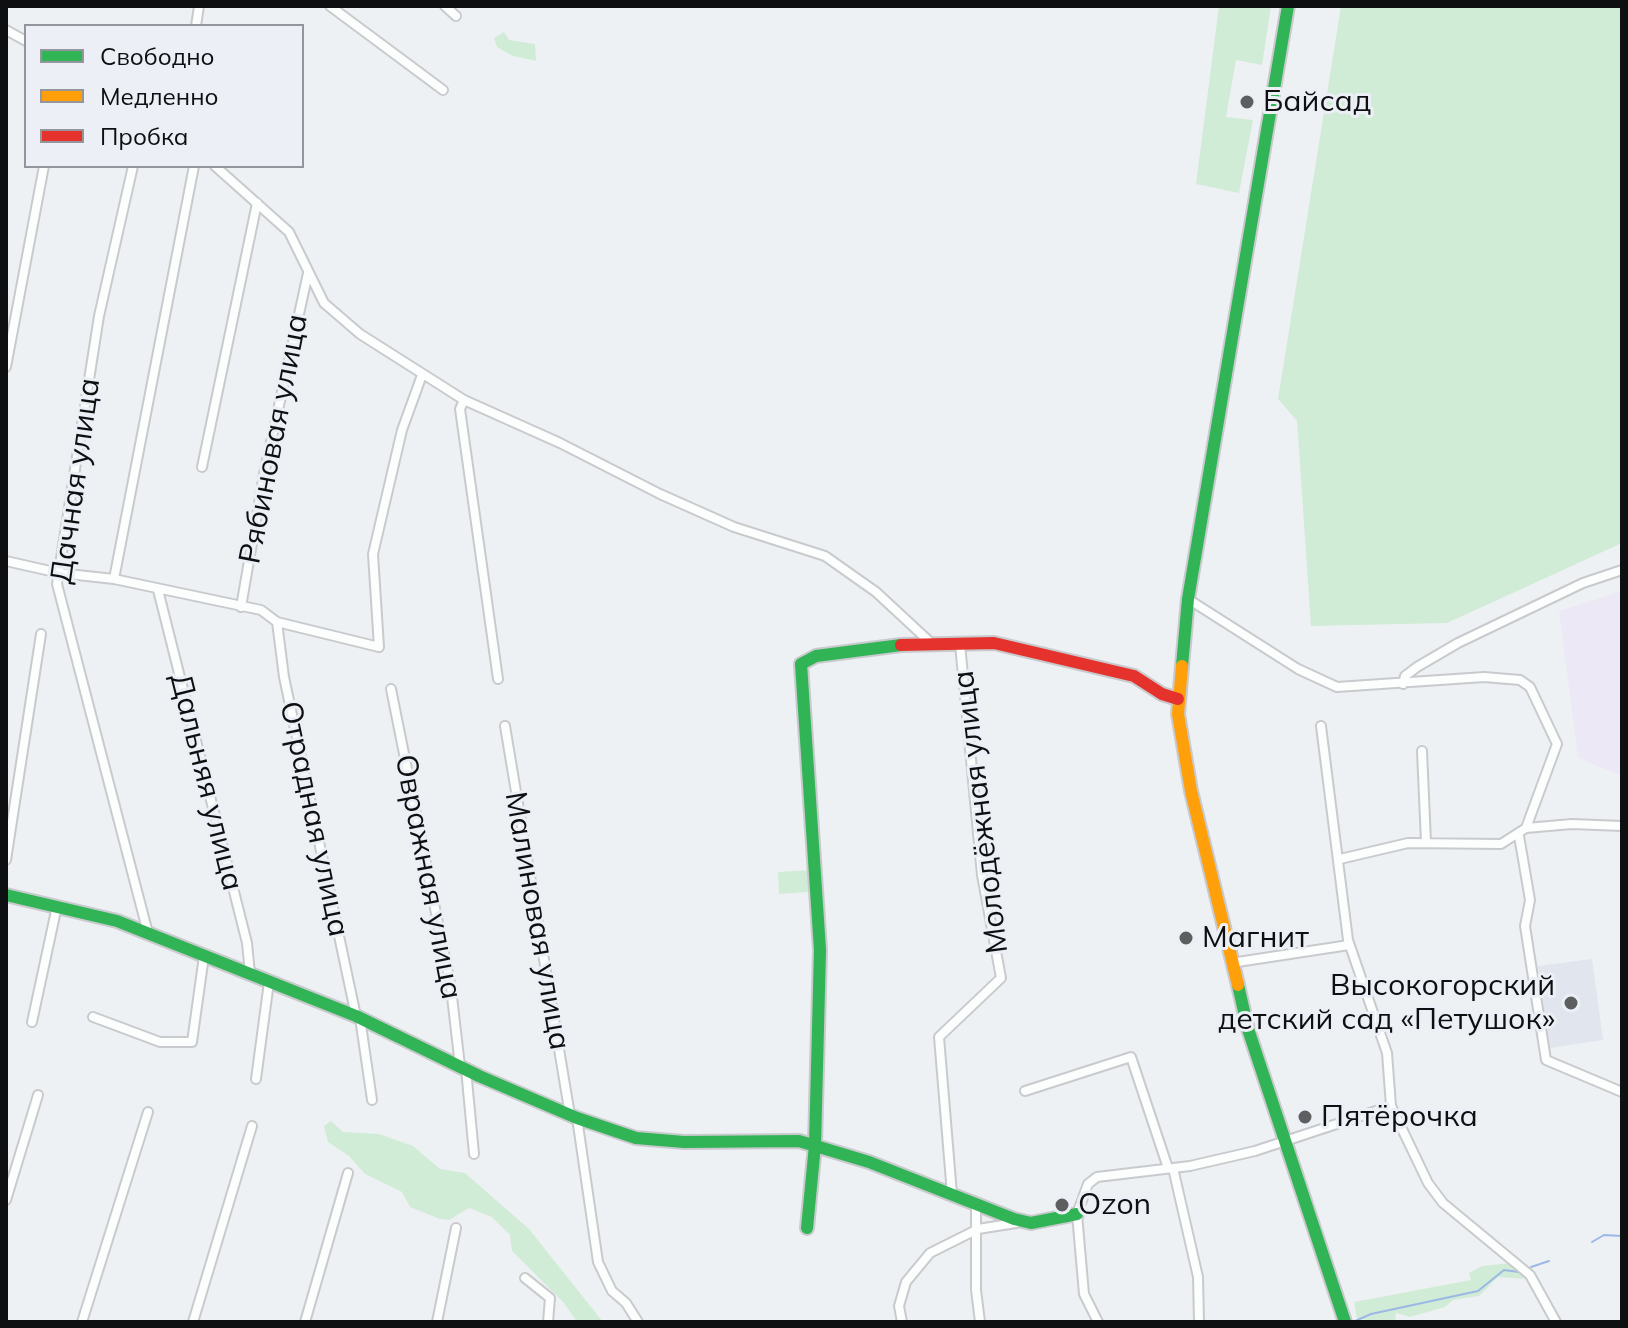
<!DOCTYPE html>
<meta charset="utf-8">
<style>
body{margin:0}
#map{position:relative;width:1628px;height:1328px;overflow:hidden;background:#eef1f4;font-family:Mulish,sans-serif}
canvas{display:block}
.frame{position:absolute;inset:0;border:8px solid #0e0f11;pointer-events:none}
.legend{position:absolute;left:24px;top:24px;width:280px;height:144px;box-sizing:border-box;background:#ecf0f6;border:2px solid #93969a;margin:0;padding:10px 14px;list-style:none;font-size:24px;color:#0e0f11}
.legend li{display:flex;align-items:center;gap:16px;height:40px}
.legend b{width:40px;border:2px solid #93969a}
</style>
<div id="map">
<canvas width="1628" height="1328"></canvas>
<div class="frame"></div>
<ul class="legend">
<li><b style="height:10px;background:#30b455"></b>Свободно</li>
<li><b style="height:10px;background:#ff9f0a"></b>Медленно</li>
<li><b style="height:10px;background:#e5322d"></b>Пробка</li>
</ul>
</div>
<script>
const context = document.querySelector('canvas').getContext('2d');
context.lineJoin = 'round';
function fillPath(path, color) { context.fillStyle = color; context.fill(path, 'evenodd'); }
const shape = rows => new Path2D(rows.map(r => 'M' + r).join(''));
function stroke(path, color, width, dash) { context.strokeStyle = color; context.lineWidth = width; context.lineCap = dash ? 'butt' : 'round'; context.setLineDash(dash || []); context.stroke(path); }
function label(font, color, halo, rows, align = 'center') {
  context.font = font + ' Mulish,sans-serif'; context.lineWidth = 6; context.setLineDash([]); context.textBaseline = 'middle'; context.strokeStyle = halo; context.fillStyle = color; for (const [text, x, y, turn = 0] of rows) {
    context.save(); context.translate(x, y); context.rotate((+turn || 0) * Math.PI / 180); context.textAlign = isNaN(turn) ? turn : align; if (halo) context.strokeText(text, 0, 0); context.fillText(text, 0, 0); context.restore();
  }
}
const built = shape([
 [1592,959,1603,1040,1550,1048,1538,966]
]);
const industrial = shape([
 [1622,591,1622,776,1578,758,1559,611]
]);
const green = shape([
 [1219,6,1271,6,1262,65,1236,60,1226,117,1253,120,1239,193,1196,184],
 [1341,6,1622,6,1622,543,1447,623,1311,626,1297,421,1278,399],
 [504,32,509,40,535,44,536,61,513,56,497,47,494,38],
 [811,870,812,888,808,892,779,894,778,872],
 [331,1121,343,1132,379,1134,413,1146,440,1169,465,1173,529,1229,603,1322,577,1322,564,1303,512,1251,510,1235,492,1217,469,1208,449,1220,440,1219,410,1207,402,1192,365,1174,349,1156,328,1142,324,1126],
 [1511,1263,1527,1279,1498,1277,1479,1296,1453,1300,1445,1307,1410,1317,1396,1313,1395,1322,1357,1319,1354,1302,1471,1280,1469,1273,1482,1266]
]);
const stream = shape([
 [1592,1242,1604,1235,1622,1236],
 [1531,1267,1549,1261],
 [1353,1322,1371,1314,1478,1291,1504,1270,1519,1272]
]);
const street = shape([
 [330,6,443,90],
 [445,6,456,16],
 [196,26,199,6],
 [6,30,26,41],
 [133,166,99,316,57,584,148,933],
 [215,166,289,232,324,303,360,334,464,400,560,443,660,494,734,527,825,556,876,592,931,643],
 [6,367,44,166],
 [464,400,460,409,498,679],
 [202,467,257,203],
 [6,561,59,573,114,579,261,610,277,622,379,647,373,554,402,430,422,375],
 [114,579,194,166],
 [158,590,247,943,250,974],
 [1188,599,1298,669,1337,687,1484,677,1520,680,1530,687,1557,744,1526,828],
 [241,607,264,474,308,273],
 [277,622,284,677,356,1016],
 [1403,684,1405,676,1417,667,1458,643,1583,583,1622,570],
 [391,689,451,988,460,1066],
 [505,726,570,1115],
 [1321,726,1348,940,1387,1053,1391,1106,1428,1183,1443,1203,1530,1275,1556,1322],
 [1422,751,1426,842],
 [1519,836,1530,900,1525,926,1546,1060,1622,1092],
 [1340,859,1408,843,1501,844,1526,828,1572,824,1622,826],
 [6,860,41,634],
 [1231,963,1349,945],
 [93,1017,160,1042,192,1042,204,956],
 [360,1018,372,1100],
 [32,1022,57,906],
 [466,1069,474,1154],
 [256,1079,269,982],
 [1025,1091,1131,1057,1168,1168],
 [577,1118,598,1262,612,1291,626,1303,638,1322],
 [1173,1168,1198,1277,1199,1322],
 [952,1194,939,1037,1001,978,982,875,960,644],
 [6,1200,38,1095],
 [976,1204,976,1290,980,1322],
 [525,1278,550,1298,548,1322],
 [82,1322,148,1112],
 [193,1322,252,1126],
 [305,1322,348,1173],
 [437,1322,456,1228],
 [902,1322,899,1306,906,1282,930,1253,978,1229,1016,1223],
 [1098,1322,1084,1294,1077,1214,1088,1184,1097,1177,1190,1166,1255,1151,1391,1106]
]);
const fast = shape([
 [1182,666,1188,599,1288,6],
 [6,895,117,921,356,1016,479,1076,577,1118,636,1138,684,1142,799,1141,869,1162,1014,1219,1031,1223,1077,1214],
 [1238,985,1248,1029,1345,1322],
 [807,1228,815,1145,820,950,801,664,816,656,901,645]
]);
const slow = shape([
 [1182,666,1178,714,1191,791,1238,985]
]);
const jam = shape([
 [901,645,994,643,1134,676,1162,694,1178,699]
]);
const markers = [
 [1247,102,8,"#5c5e60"],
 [1186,938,8,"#5c5e60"],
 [1571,1003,8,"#5c5e60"],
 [1305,1117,8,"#5c5e60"],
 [1062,1205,8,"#5c5e60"]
];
const poiNames = [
 ["Байсад",1263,102],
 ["Магнит",1202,938],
 ["Высокогорский",1555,986,"right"],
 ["детский сад «Петушок»",1555,1020,"right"],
 ["Пятёрочка",1321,1117],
 ["Ozon",1078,1205]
];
const streetNames = [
 ["Рябиновая улица",274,439,-79],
 ["Дачная улица",76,481,-82],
 ["Дальняя улица",206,782,76],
 ["Молодёжная улица",981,812,-97],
 ["Отрадная улица",314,819,78],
 ["Овражная улица",428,877,79],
 ["Малиновая улица",537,921,80]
];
fillPath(built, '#e0e5ee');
fillPath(industrial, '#ede8f5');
fillPath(green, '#d1ecd6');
stroke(stream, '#9cb8e5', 2);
stroke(street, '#c9cacd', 12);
stroke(fast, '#c9cacd', 16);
stroke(slow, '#c9cacd', 16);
stroke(jam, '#c9cacd', 16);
stroke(street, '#fcfdfd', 8);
stroke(fast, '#30b455', 12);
stroke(slow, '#ff9f0a', 12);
stroke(jam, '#e5322d', 12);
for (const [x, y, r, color] of markers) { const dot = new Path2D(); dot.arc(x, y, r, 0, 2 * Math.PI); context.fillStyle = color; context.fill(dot); stroke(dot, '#ecf0f6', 3); }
label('30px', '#0e0f11', '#ecf0f6', poiNames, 'left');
label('30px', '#0e0f11', '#ecf0f6', streetNames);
</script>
